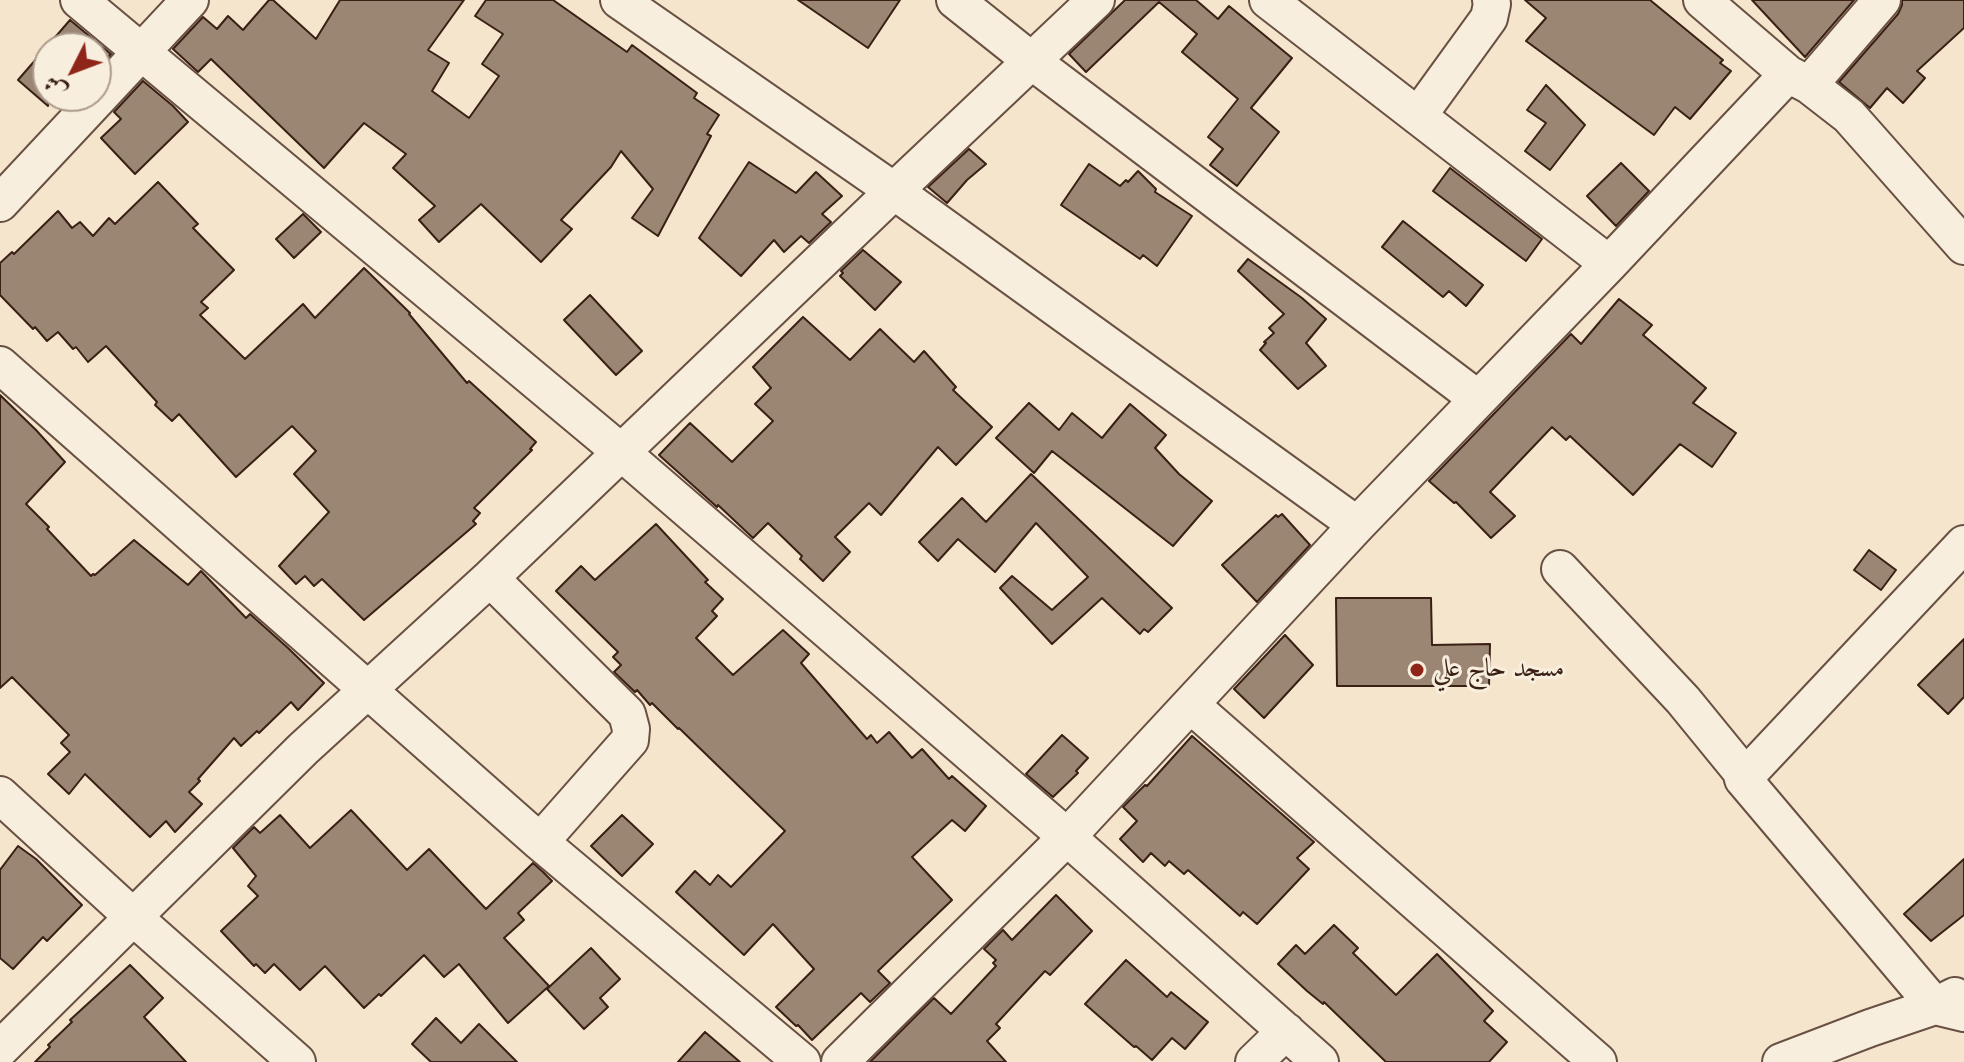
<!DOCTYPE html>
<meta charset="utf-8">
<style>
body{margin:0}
#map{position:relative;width:1964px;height:1062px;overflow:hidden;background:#f5e5cc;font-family:Cardo,Amiri,serif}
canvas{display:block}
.north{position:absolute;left:32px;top:32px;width:80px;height:80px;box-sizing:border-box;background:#f8eede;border:2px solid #ac9b8d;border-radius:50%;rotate:228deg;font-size:22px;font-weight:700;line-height:32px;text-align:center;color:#391f14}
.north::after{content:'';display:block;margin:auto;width:28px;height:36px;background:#8f2418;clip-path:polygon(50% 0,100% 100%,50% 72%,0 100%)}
</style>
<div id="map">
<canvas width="1964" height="1062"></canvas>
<div class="north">ش</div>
</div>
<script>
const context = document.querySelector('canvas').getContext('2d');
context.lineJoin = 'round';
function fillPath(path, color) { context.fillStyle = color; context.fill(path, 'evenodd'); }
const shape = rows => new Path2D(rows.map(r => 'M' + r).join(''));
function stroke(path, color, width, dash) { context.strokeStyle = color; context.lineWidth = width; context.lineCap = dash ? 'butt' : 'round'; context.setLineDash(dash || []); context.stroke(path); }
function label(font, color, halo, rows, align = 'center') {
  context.font = font + ' Cardo,Amiri,serif'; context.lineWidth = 6; context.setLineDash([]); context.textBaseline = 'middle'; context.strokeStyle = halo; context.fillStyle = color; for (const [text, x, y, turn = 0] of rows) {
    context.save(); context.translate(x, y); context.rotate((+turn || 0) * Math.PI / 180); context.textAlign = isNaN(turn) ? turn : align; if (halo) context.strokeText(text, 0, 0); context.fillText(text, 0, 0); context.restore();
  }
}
const building = shape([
 [269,0,273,0,316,39,340,0,464,0,428,50,449,63,432,91,469,118,499,76,482,64,503,34,475,16,486,0,553,0,627,52,632,45,697,93,694,98,719,115,707,134,711,136,658,236,632,218,653,189,621,151,611,167,561,220,572,229,541,262,481,204,439,242,419,220,435,206,393,168,406,154,364,123,324,168,211,59,198,72,173,49,203,17,217,29,228,16,243,30,269,0],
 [798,0,900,0,868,48,798,0],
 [1125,0,1196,0,1218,19,1229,6,1292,58,1251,108,1279,132,1237,186,1210,165,1223,149,1208,137,1238,99,1182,52,1197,34,1159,2,1086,72,1069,54,1125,0],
 [1525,0,1650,0,1723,60,1720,63,1731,71,1690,119,1675,107,1654,135,1526,41,1546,18,1525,0],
 [1752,0,1854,0,1805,57,1752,0],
 [1902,0,1964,0,1964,28,1917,71,1925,78,1903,103,1887,88,1870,108,1839,82,1898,14,1902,5,1902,0],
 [70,20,111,54,96,70,96,48,48,48,48,106,18,80,70,20],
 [143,81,173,106,188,122,135,174,101,138,121,119,114,112,143,81],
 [1546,85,1585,125,1550,170,1525,151,1546,123,1527,110,1546,85],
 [969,149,986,164,967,180,947,203,928,187,969,149],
 [749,162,796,193,816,172,842,196,822,214,831,222,809,243,801,236,784,252,774,240,741,276,699,238,749,162],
 [1621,163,1649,191,1616,226,1587,196,1621,163],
 [1089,164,1120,186,1126,180,1128,182,1138,171,1156,189,1155,192,1192,216,1157,266,1143,255,1140,259,1061,205,1089,164],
 [1450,168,1542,239,1526,261,1433,191,1450,168],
 [158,182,198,224,193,228,234,270,201,302,208,308,200,315,245,359,303,304,315,318,364,268,410,313,409,314,467,383,469,381,536,442,530,449,532,450,474,508,480,513,473,521,476,524,364,620,322,579,314,586,305,576,296,584,279,566,329,512,294,474,316,451,292,426,236,477,179,414,172,421,155,405,157,402,106,346,88,362,76,347,73,349,58,332,47,341,35,327,33,329,0,295,0,263,12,252,14,254,58,211,72,228,80,222,93,236,109,218,115,224,158,182],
 [303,214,321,232,294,258,276,239,303,214],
 [1403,221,1483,285,1466,306,1449,291,1443,297,1382,247,1403,221],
 [863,250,901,282,875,310,840,276,843,273,841,271,863,250],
 [1248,259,1302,298,1326,319,1306,343,1326,366,1298,389,1260,350,1266,343,1264,342,1274,333,1269,328,1284,314,1238,271,1248,259],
 [590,295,642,351,616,375,564,320,590,295],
 [1619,299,1652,325,1643,335,1706,388,1693,403,1736,433,1712,467,1680,444,1633,495,1570,436,1566,440,1552,427,1490,492,1515,516,1491,538,1456,502,1454,503,1429,481,1571,334,1581,344,1619,299],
 [803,317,850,360,880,329,914,362,924,351,956,387,953,390,992,427,956,465,938,447,881,515,869,503,835,537,850,552,823,581,800,559,802,556,768,523,753,538,718,505,717,507,659,455,690,423,732,462,773,421,755,404,771,388,753,367,803,317],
 [0,395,36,430,65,462,26,504,49,527,47,529,91,576,93,574,95,575,134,540,188,585,201,571,246,618,250,614,288,648,324,683,298,710,291,702,259,733,257,731,241,746,234,738,198,779,200,781,189,792,202,804,175,832,166,821,150,837,85,774,69,794,48,774,70,752,61,743,69,735,12,677,0,688,0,395],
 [1029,403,1059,430,1072,413,1102,438,1130,404,1166,435,1155,448,1179,474,1212,501,1173,546,1052,451,1034,473,996,438,1029,403],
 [1031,474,1172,608,1148,632,1144,629,1140,634,1102,598,1052,644,1000,588,1012,576,1052,610,1088,577,1036,523,995,572,958,539,938,561,919,542,962,498,986,522,1031,474],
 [1282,514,1310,545,1257,602,1222,565,1276,515,1278,517,1282,514],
 [656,524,708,580,705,582,723,599,712,611,717,616,696,638,733,675,783,630,809,654,801,663,867,739,871,735,877,743,889,732,912,758,922,749,949,779,952,776,986,806,965,831,952,820,912,857,952,900,878,971,890,983,870,1002,861,993,812,1040,798,1025,796,1026,776,1007,814,969,773,924,744,955,676,892,695,871,710,885,718,875,731,887,785,831,679,728,678,729,652,703,650,705,637,690,635,692,614,672,621,665,613,657,618,652,556,591,581,566,595,580,656,524],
 [1869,550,1896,570,1881,590,1854,570,1869,550],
 [1336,598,1431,598,1432,645,1490,644,1489,686,1337,686,1336,598],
 [1285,635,1313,665,1264,718,1234,689,1285,635],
 [1964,639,1964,697,1948,714,1918,685,1964,639],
 [1062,735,1088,758,1076,771,1078,773,1053,797,1026,774,1062,735],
 [1192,736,1314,842,1297,858,1309,869,1257,924,1243,912,1240,916,1188,870,1184,874,1169,861,1165,866,1151,853,1143,862,1120,839,1137,821,1123,807,1145,785,1147,786,1192,736],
 [351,810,407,870,429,849,486,909,533,863,543,872,552,881,518,913,524,920,504,938,549,986,508,1023,459,964,444,977,424,955,381,996,379,994,364,1008,325,966,300,990,274,964,265,973,256,964,254,966,221,931,258,896,248,886,256,876,233,848,254,827,260,833,280,815,310,848,351,810],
 [622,815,653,844,622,876,591,846,622,815],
 [18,846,36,859,82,905,47,941,43,937,13,969,0,958,0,870,18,846],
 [1964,859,1964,915,1931,941,1904,914,1964,859],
 [1056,895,1092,931,1050,975,1045,971,996,1024,1000,1028,987,1041,1006,1062,870,1062,934,998,951,1014,996,966,993,963,996,960,984,949,1003,930,1012,940,1056,895],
 [1334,925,1358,948,1353,953,1396,995,1437,954,1493,1011,1484,1021,1507,1042,1489,1062,1386,1062,1324,1002,1323,1004,1307,991,1278,964,1296,945,1305,954,1334,925],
 [591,948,620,979,600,998,608,1007,584,1029,547,989,591,948],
 [1126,960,1167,997,1171,992,1208,1022,1185,1049,1172,1038,1152,1060,1136,1046,1134,1047,1085,1004,1126,960],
 [130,965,163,998,144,1017,186,1062,35,1062,50,1047,48,1045,72,1022,70,1020,130,965],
 [436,1018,461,1043,479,1024,517,1062,431,1062,412,1044,436,1018],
 [705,1032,740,1062,678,1062,705,1032]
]);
const street = shape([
 [79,0,621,452,1067,837,1320,1062],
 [619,0,894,191,1357,525],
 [955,0,1033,62,1478,399],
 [1268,0,1609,264],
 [1702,0,1788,74,1809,85,1849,116,1964,246],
 [1809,85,1882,0],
 [1418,116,1489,18,1492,4,1491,0],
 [0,203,190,0],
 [0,365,540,842,802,1062],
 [1560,569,1683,700,1741,771,1743,779,1935,1006,1964,1013],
 [490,578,627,714,631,729,630,740,540,842],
 [1191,705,1598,1062],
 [1743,779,1964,544],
 [0,795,132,916,297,1062],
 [0,1049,303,749,490,578,894,191,1096,0],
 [840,1062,1067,837,1357,525,1609,264,1788,74],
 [1254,1062,1286,1031],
 [1781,1062,1870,1028,1935,1006,1955,996]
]);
const markers = [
 [1417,670,8,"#8f2418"]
];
const poiNames = [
 ["مسجد حاج علي",1433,670]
];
fillPath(building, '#9b8674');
stroke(building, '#391f14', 2);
stroke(street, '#685042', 40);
stroke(street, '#f8eede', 36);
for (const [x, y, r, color] of markers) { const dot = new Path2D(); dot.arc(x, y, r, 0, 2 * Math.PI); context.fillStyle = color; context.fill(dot); stroke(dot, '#f8eede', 3); }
label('26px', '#391f14', '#f8eede', poiNames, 'left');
</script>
